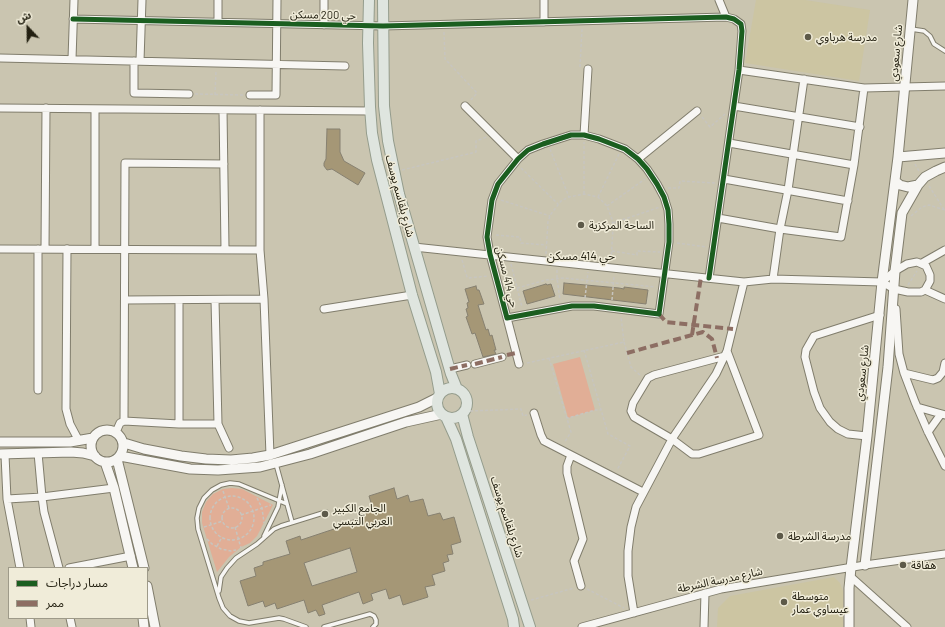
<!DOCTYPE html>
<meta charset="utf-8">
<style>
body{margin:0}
#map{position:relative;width:945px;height:627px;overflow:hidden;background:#cac5b0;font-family:Barlow,"Noto Sans Arabic",sans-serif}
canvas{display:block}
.legend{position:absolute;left:8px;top:567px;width:140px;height:52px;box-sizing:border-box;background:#f0ecd9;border:1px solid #9e9a89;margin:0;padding:5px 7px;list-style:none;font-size:12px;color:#232011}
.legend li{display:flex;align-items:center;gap:8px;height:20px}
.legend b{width:20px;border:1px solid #9e9a89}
.north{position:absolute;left:8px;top:8px;width:40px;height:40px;-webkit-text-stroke:3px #f0ecd9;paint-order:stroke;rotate:338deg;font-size:11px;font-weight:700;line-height:16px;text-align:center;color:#232011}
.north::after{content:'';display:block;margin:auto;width:14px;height:18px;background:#232011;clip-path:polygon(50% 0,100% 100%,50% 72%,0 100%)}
</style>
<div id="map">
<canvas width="945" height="627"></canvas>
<ul class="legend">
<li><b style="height:5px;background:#1b5e20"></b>مسار دراجات</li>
<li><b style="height:5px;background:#8d6e63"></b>ممر</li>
</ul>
<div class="north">ش</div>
</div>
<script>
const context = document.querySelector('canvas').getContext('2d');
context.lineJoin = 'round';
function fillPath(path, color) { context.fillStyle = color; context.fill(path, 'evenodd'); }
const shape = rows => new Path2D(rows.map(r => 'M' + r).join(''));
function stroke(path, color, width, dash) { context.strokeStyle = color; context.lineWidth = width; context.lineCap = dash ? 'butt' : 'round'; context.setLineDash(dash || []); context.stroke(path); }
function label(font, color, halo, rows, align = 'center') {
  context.font = font + ' Barlow,"Noto Sans Arabic",sans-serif'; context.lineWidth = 3; context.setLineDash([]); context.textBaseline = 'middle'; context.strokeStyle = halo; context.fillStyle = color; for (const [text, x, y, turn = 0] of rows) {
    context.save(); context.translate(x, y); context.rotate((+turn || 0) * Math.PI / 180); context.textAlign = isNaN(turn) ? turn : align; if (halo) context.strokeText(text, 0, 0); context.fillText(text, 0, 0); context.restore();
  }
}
const built = shape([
 [756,0,805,0,870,10,859,81,745,63],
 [834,577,840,583,843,591,843,627,717,627,718,608,730,596]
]);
const green = shape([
 [580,357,595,410,568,418,553,364],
 [232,488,242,489,273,505,257,536,250,543,241,547,229,557,217,572,202,523,202,512,206,502,213,494,223,489]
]);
const building = shape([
 [327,129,340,129,340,152,344,161,365,173,358,185,332,169,327,170,324,166,324,163,326,159,327,129],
 [564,283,619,288,624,289,624,287,648,290,646,304,563,294,564,283],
 [546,284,547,285,551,284,555,296,527,304,523,291,546,284],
 [476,286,477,290,479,290,484,304,478,305,486,330,488,329,490,336,492,335,496,350,494,350,496,354,483,357,475,333,472,334,466,317,468,316,466,309,468,308,467,303,469,302,465,289,476,286],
 [394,488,397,499,408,495,410,502,423,499,428,516,440,513,443,520,454,517,461,542,451,545,453,554,447,555,449,561,443,563,445,571,432,575,435,585,425,587,428,597,403,605,400,595,389,599,386,589,371,594,373,600,363,604,359,592,322,605,325,614,319,616,316,610,308,613,304,600,277,609,275,603,265,607,263,601,248,606,240,581,256,576,254,568,263,565,263,562,290,554,286,541,300,536,301,540,340,527,339,524,364,517,362,510,372,506,369,496,394,488],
 [350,548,357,572,312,586,304,563,350,548]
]);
const path = shape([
 [444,32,445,59,477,93,470,101],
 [580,67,582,29],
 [195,94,244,95],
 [215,95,216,71],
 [702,117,710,127,725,114],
 [550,149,569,197],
 [915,164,919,171],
 [521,168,558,204],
 [402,170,476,152,476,141,487,137],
 [929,186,945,211],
 [668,188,679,188,680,181,715,183],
 [584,194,584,142],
 [598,197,619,154],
 [501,200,550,216],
 [607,206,645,179],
 [911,216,922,207,929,205,945,210],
 [613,223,660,207],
 [496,235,520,237,521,243,546,245],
 [677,243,707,247],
 [612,251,637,255,637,251,660,252],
 [546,254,548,221,551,214,561,201,569,197,584,194,598,197,607,206,612,219,613,227,611,261],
 [462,260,467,277,468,278,488,276],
 [511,264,522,307],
 [557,270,557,278,560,300],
 [506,283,516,281],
 [908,285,917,271],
 [517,288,546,280,564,278,655,287],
 [585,298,588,272],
 [612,300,614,276],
 [624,342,631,367,641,376],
 [584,350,608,434,630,446,617,470],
 [549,358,571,432,564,443],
 [527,363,624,342,621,317],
 [470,411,521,409,523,416,527,415],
 [566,417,568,418,595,410,601,410],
 [223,491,229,508],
 '210 518a22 22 0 1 1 44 0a22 22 0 1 1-44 0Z',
 [257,498,262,508,264,523],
 '222 518a10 10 0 1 1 20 0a10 10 0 1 1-20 0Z',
 [241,515,271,505],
 [204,527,223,521],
 [235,527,241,548],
 [207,539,212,544,221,549,231,551,236,550],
 [217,546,222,537],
 [587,589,624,608],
 [531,600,574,588]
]);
const lane = shape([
 [911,29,924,31,930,36,934,44,945,51],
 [276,464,292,522],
 [287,504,239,484,230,483,221,485,212,490,204,498,199,508,197,518,198,529,219,598,223,608,230,616,239,621,249,623,279,618,284,619,306,627],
 [264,536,278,507,282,485],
 [219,591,221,577,227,568,236,558,257,544,274,529,281,526,326,512],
 [324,627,370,614,374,616,376,620,376,624,373,627]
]);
const street = shape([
 [544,0,544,22],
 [719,0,726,17],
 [73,19,383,26,726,17,734,19,741,24,742,31,739,70,709,278],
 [218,21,218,0],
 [324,25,324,0],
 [0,58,345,66],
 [72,59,74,0],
 [134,61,134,93,189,94],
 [140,61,142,0],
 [739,70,864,88,945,86],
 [250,95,276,95,277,0],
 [465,106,518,159],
 [734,106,860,127],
 [0,108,371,111],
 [95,109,95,249],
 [223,110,225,249],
 [260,110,260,250,264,299,270,455],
 [571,135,584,135,599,139,625,149,638,159,647,169,657,184,664,197,668,210,669,224,669,242,659,314,594,306,572,306,507,318,490,254,487,237,492,200,498,184,518,159,528,150,543,144,571,135],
 [584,135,588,69],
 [729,143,854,165],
 [638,159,697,111],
 [724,179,848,201],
 [718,218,780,229,788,190,804,79],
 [414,247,744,282,773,279,882,282,894,289,908,292,921,292,925,290,930,281,930,275,926,266,917,262,907,264,895,271,882,282],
 [0,249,260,250],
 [45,249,46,108],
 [67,249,66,409,70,424,79,441],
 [922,263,945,250],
 [773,279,780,229,841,237,854,165,864,88],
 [925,290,945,299],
 [125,300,264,299],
 [179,300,179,424],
 [215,300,218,424,229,448],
 [324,309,412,295],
 [896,309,899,354,904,373,915,402,928,432,945,466],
 [507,318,519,364],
 [725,356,654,375,648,378,633,403,631,411,634,417,672,439,692,454,699,454,759,435,727,351],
 [475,364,502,357],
 [450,369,467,365],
 [904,373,933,380,938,378,943,372,945,363],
 [38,390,38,249],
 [917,407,945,415],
 [534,413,541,435,544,441,643,492],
 [124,421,125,163,224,164],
 [116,432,120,423,124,421,179,424,218,424],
 [928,432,941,414],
 [867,436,848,434,838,429,830,422,820,408,814,392,805,357,806,350,814,336,880,315],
 [38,453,42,497,44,512,59,568],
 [5,455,7,499,20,568],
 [571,455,567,466,567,473,583,539,574,561,581,586],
 [7,499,42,497,114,488],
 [69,568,131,556],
 [850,576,907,627],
 [634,613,628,576,628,551,631,527,636,507,672,439,716,374,727,351,744,282],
 [30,618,31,627],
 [70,618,72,627],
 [582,627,721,589,865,565,945,554],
 [704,627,705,593]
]);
const secondary = shape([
 [898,157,913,0],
 [895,181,900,185,908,187,918,185],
 '91 446a16 16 0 1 1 32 0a16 16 0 1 1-32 0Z',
 [0,442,70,442,93,438],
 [124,443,144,449,181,456,206,459,231,460,253,458,270,455,419,407,437,398],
 [0,454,71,452,83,453,95,456],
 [120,456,190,469,218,470,260,467,310,454,406,422,442,414],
 [117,459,144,568],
 [105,462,114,488,133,568],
 [865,565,888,367,895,271,902,213,918,185,925,177,936,171,945,167],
 [147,586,155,627],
 [143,618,144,627],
 [849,627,849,588,851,568,867,436,882,282,898,157,945,153]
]);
const primary = shape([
 [369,0,368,43,370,107,372,133,377,160,412,295,436,372,440,394],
 [383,0,384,106,388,141,399,194,451,374,457,389],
 '437 403a15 15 0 1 1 30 0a15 15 0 1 1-30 0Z',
 [462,414,468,437,530,627],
 [446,417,456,439,513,619,514,627]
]);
const quiet = shape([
 [659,314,666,322,733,329],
 [692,335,701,277],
 [627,353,703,332,712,339,717,358],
 [507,355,516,353],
 [475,364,502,357],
 [450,369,467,365]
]);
const cycleway = shape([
 [73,19,383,26,726,17,734,19,741,24,742,31,739,70,709,278],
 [571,135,584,135,599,139,625,149,638,159,647,169,657,184,664,197,668,210,669,224,669,242,659,314,594,306,572,306,507,318,490,254,487,237,492,200,498,184,518,159,528,150,543,144,571,135]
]);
const markers = [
 [808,37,4,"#5d5a49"],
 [581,225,4,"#5d5a49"],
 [325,514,4,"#5d5a49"],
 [780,536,4,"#5d5a49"],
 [903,565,4,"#5d5a49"],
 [784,602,4,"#5d5a49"]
];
const streetNames = [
 ["حي 200 مسكن",323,15,1],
 ["شارع سعودي",896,53,-85],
 ["شارع بلقاسم يوسف",400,196,75],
 ["حي 414 مسكن",507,277,76],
 ["شارع سعودي",862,373,-84],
 ["شارع بلقاسم يوسف",507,517,72],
 ["شارع مدرسة الشرطة",720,580,-12]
];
const poiNames = [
 ["مدرسة هرباوي",816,37],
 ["الساحة المركزية",589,225],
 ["الجامع الكبير",333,508],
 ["العربي التبسي",333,521],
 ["مدرسة الشرطة",788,536],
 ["هفاقة",911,565],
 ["متوسطة",792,596],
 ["عيساوي عمار",792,609]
];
const neighbourhoodNames = [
 ["حي 414 مسكن",581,256]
];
fillPath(built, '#ccc5a2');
fillPath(green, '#e1ae96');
fillPath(building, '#a59776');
stroke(building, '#868070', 1);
stroke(lane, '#807d6c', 5.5);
stroke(street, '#807d6c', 9);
stroke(secondary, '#807d6c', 11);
stroke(primary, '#949c8c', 12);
stroke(path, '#c7c5bf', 1.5, [3, 2]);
stroke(lane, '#f7f6f3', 3.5);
stroke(street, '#f7f6f3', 7);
stroke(secondary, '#f7f6f3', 9);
stroke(primary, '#dfe5df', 10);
stroke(quiet, '#8d6e63', 4, [8, 4]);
stroke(cycleway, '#1b5e20', 5);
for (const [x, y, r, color] of markers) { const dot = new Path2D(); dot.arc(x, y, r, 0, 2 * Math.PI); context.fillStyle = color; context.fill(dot); stroke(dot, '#f0ecd9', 1.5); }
label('11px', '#232011', '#f0ecd9', streetNames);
label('11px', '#232011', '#f0ecd9', poiNames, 'left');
label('12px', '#232011', '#f0ecd9', neighbourhoodNames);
</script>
